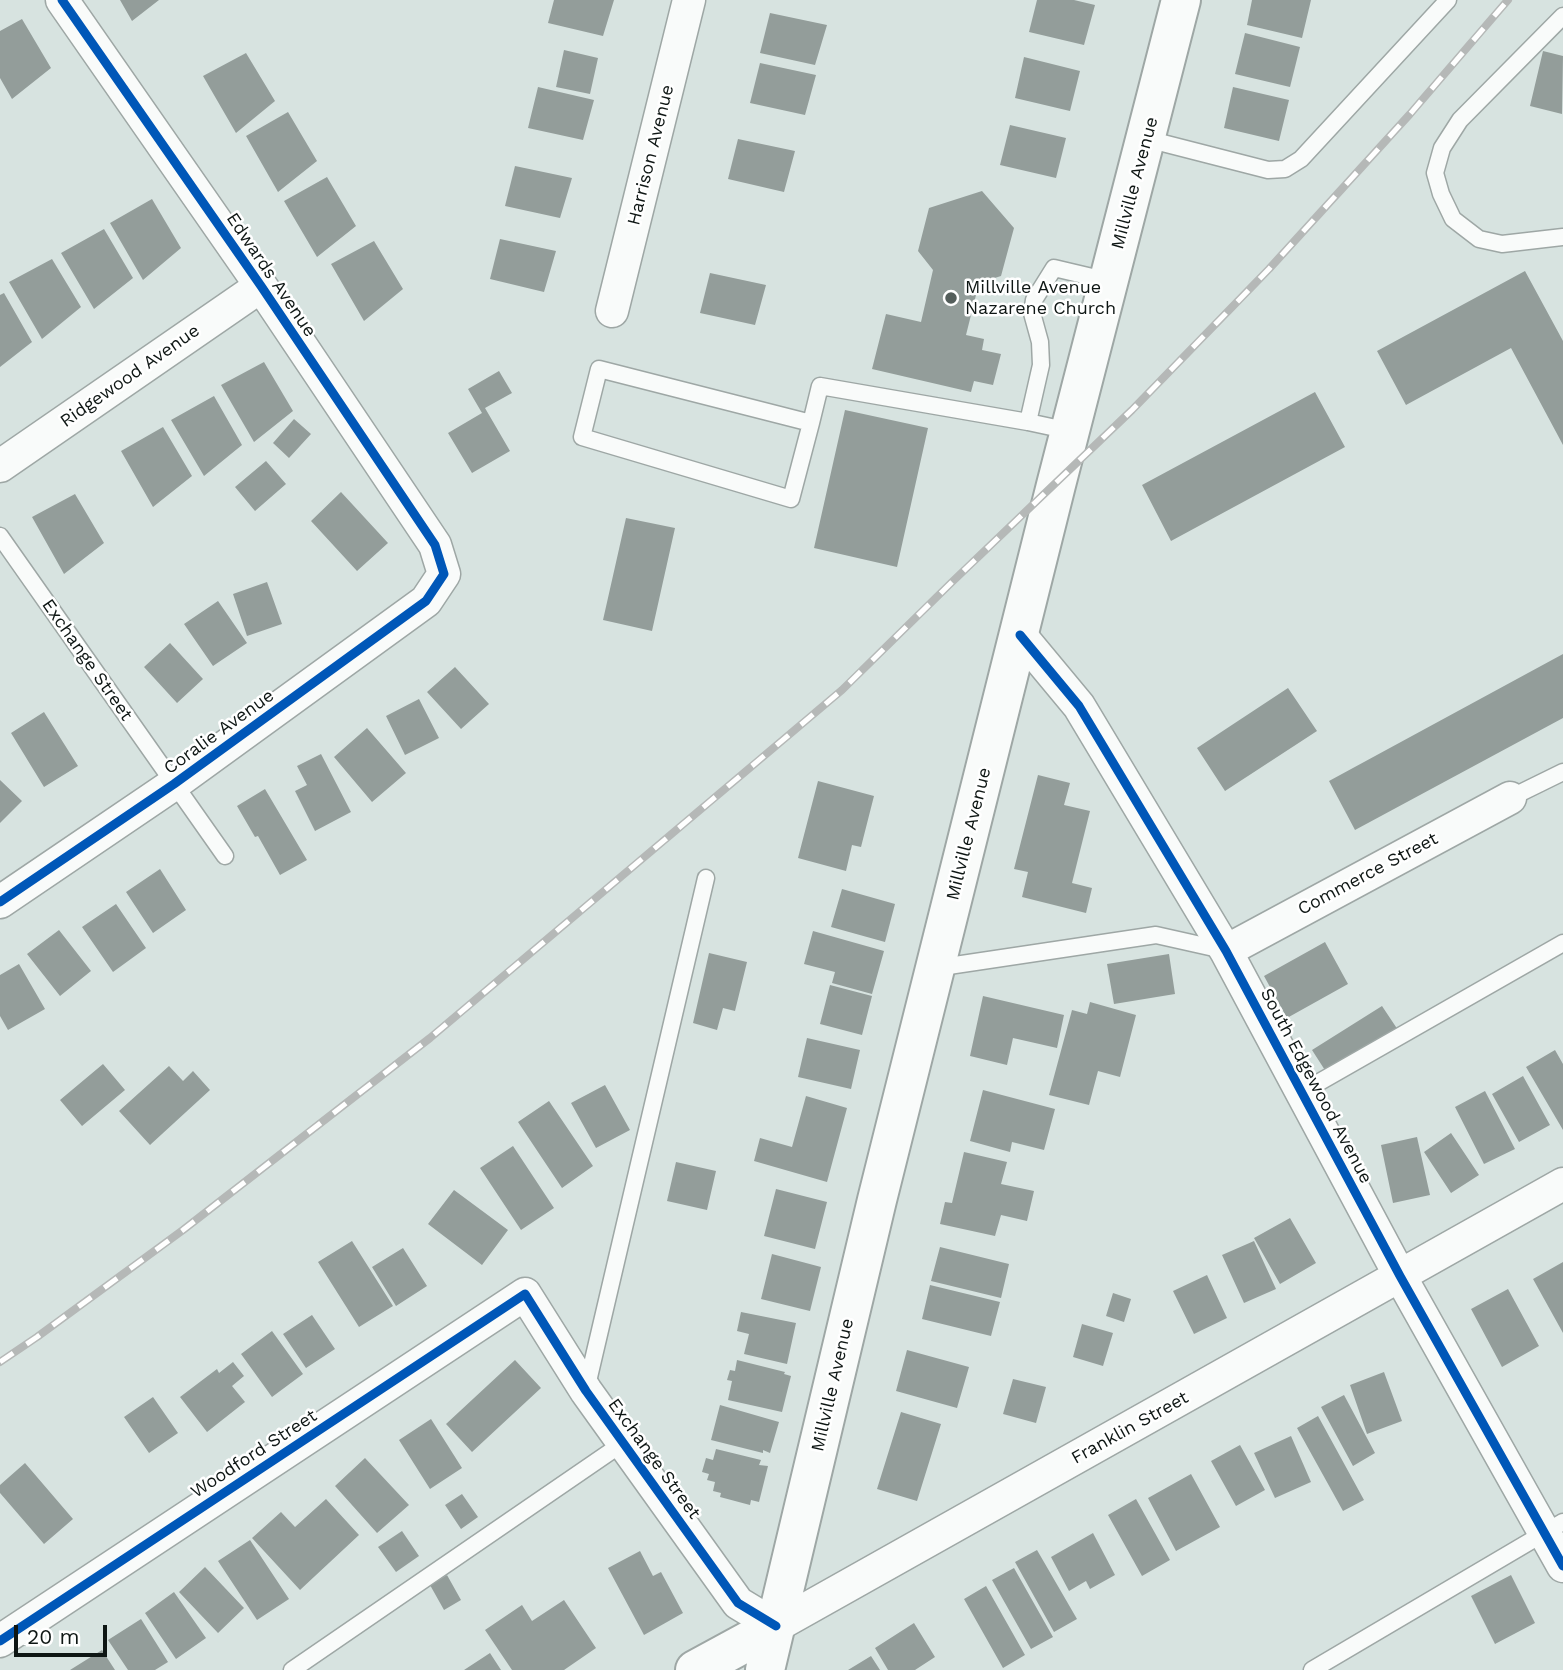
<!DOCTYPE html>
<style>
body{margin:0}
#map{position:relative;width:1563px;height:1670px;overflow:hidden;background:#d7e3e0;font-family:"Work Sans",sans-serif}
canvas{display:block}
.scale{position:absolute;left:14px;top:1625px;width:93px;height:32px;box-sizing:border-box;border:4px solid #0e1614;border-top:0;padding-left:9px;font-size:21px;line-height:24px;white-space:nowrap;color:#0e1614;-webkit-text-stroke:5px #fff;paint-order:stroke}
</style>
<div id="map">
<canvas width="1563" height="1670"></canvas>
<div class="scale">20 m</div>
</div>
<script>
const context = document.querySelector('canvas').getContext('2d');
context.lineJoin = 'round';
function fillPath(path, color) { context.fillStyle = color; context.fill(path, 'evenodd'); }
const shape = rows => new Path2D(rows.map(r => 'M' + r).join(''));
function stroke(path, color, width, dash) { context.strokeStyle = color; context.lineWidth = width; context.lineCap = dash ? 'butt' : 'round'; context.setLineDash(dash || []); context.stroke(path); }
function label(font, color, halo, rows, align = 'center') {
  context.font = font + ' "Work Sans",sans-serif'; context.lineWidth = 5; context.setLineDash([]); context.textBaseline = 'middle'; context.strokeStyle = halo; context.fillStyle = color; for (const [text, x, y, turn = 0] of rows) {
    context.save(); context.translate(x, y); context.rotate((+turn || 0) * Math.PI / 180); context.textAlign = isNaN(turn) ? turn : align; if (halo) context.strokeText(text, 0, 0); context.fillText(text, 0, 0); context.restore();
  }
}
const building = shape([
 [120,0,159,0,132,21],
 [554,0,614,0,603,36,548,23],
 [1037,0,1074,0,1095,5,1084,45,1029,32],
 [1252,0,1311,0,1302,38,1247,25],
 [770,13,827,25,815,65,760,53],
 [22,19,51,68,12,99,0,78,0,31],
 [1245,33,1300,47,1290,87,1235,74],
 [564,50,598,58,590,94,556,87],
 [1543,51,1563,56,1562,114,1530,106],
 [246,53,275,101,236,133,203,76],
 [1024,57,1080,71,1070,111,1015,98],
 [760,63,816,75,805,115,750,103],
 [538,87,594,100,583,140,528,128],
 [1233,87,1289,100,1279,141,1224,128],
 [288,112,317,161,278,192,246,136],
 [1010,125,1066,138,1056,178,1000,165],
 [738,139,795,151,784,192,728,179],
 [515,166,572,178,560,218,505,206],
 [327,177,356,226,317,257,284,201],
 [982,191,1014,228,1001,276,979,283,966,335,984,339,982,350,1001,354,993,385,974,381,971,392,872,369,886,314,921,322,933,270,918,251,929,208],
 [152,199,181,248,143,280,110,223],
 [104,229,133,278,94,309,61,253],
 [500,239,556,251,544,292,490,279],
 [374,241,403,289,364,321,331,264],
 [52,259,81,307,42,339,9,282],
 [1525,271,1563,341,1563,445,1511,348,1406,405,1377,351],
 [710,273,766,285,755,325,700,313],
 [4,293,32,342,0,367,0,295],
 [264,362,293,411,254,442,221,385],
 [499,371,512,393,485,408,510,451,472,473,448,433,482,413,468,389],
 [1315,392,1345,447,1171,541,1142,485],
 [214,396,242,445,204,476,171,420],
 [845,410,928,428,897,567,814,548],
 [294,419,311,434,289,458,273,443],
 [163,427,192,476,153,507,121,451],
 [266,461,286,484,255,511,235,487],
 [341,492,388,543,357,571,311,521],
 [75,494,104,543,64,574,32,517],
 [626,518,675,528,652,631,603,620],
 [267,582,282,624,247,636,233,594],
 [218,601,247,643,213,666,184,624],
 [170,643,203,679,177,703,144,667],
 [1563,654,1563,718,1355,830,1329,781],
 [455,667,489,704,461,729,427,692],
 [1288,688,1317,731,1225,791,1197,748],
 [419,699,439,738,405,755,386,716],
 [44,712,78,766,44,787,11,733],
 [367,728,406,773,372,802,334,757],
 [321,754,351,812,315,831,295,791,307,785,297,766],
 [1038,775,1070,783,1064,805,1090,811,1072,883,1092,888,1086,913,1022,897,1028,872,1014,869],
 [0,780,22,801,0,823],
 [818,781,874,796,861,847,852,845,846,871,798,858],
 [265,789,307,860,280,875,258,836,255,837,237,806],
 [160,869,186,910,153,933,126,892],
 [842,889,895,904,885,942,831,927],
 [116,904,146,948,113,972,82,927],
 [59,930,91,971,60,996,27,954],
 [813,931,884,951,872,994,832,983,835,972,804,964],
 [1325,942,1348,984,1287,1018,1264,976],
 [709,953,747,962,735,1011,723,1008,717,1030,693,1023],
 [1169,954,1175,994,1114,1004,1107,964],
 [19,964,45,1009,8,1030,0,1016,0,975],
 [830,985,872,996,862,1035,820,1024],
 [983,996,1064,1015,1057,1048,1013,1038,1007,1065,970,1056],
 [1090,1002,1136,1015,1120,1077,1098,1071,1089,1105,1049,1095,1072,1010,1087,1014],
 [1382,1006,1400,1033,1330,1078,1312,1050],
 [807,1038,860,1050,851,1089,798,1077],
 [1555,1050,1563,1064,1563,1130,1526,1067],
 [103,1064,125,1090,82,1126,60,1100],
 [169,1066,183,1081,193,1071,210,1090,150,1145,119,1111],
 [1523,1076,1550,1125,1519,1142,1492,1094],
 [605,1085,630,1130,596,1148,571,1103],
 [983,1090,1055,1109,1044,1150,1012,1142,1010,1152,970,1141],
 [1485,1091,1515,1149,1484,1164,1455,1107],
 [806,1096,847,1108,827,1182,754,1161,760,1138,792,1147],
 [549,1101,593,1166,562,1188,518,1122],
 [1451,1133,1479,1175,1451,1193,1424,1152],
 [1417,1137,1430,1195,1393,1203,1381,1145],
 [513,1146,554,1208,521,1230,480,1168],
 [964,1152,1007,1162,1001,1184,1034,1191,1027,1221,1001,1215,995,1236,940,1224,945,1202,952,1203],
 [676,1162,716,1171,707,1210,667,1201],
 [776,1189,827,1202,815,1249,764,1236],
 [454,1190,508,1230,482,1265,428,1224],
 [1290,1218,1316,1263,1280,1284,1254,1238],
 [352,1241,393,1306,359,1327,318,1262],
 [1254,1241,1276,1289,1244,1303,1222,1255],
 [940,1247,1009,1264,1001,1298,931,1281],
 [403,1248,427,1286,396,1306,372,1267],
 [772,1254,821,1267,810,1311,761,1299],
 [1563,1262,1563,1333,1533,1279],
 [1207,1275,1227,1318,1194,1334,1173,1291],
 [930,1285,1000,1302,991,1336,922,1319],
 [1508,1289,1539,1346,1502,1367,1471,1309],
 [1113,1293,1131,1299,1124,1322,1106,1316],
 [741,1312,796,1323,787,1364,744,1354,749,1334,737,1331],
 [312,1315,335,1349,306,1368,283,1334],
 [1082,1324,1113,1333,1103,1366,1073,1357],
 [272,1331,303,1374,272,1397,241,1354],
 [907,1350,969,1367,957,1408,896,1391],
 [515,1360,541,1388,472,1452,446,1424],
 [737,1360,785,1372,784,1374,791,1376,782,1412,728,1400,732,1381,727,1380,730,1370,735,1371],
 [233,1362,244,1376,232,1386,245,1402,207,1432,180,1397,217,1369,219,1373],
 [1384,1372,1402,1421,1367,1434,1350,1385],
 [1013,1379,1046,1387,1036,1423,1003,1414],
 [1344,1395,1375,1453,1353,1466,1321,1407],
 [153,1397,178,1433,149,1453,124,1417],
 [720,1405,779,1422,770,1453,763,1450,763,1453,711,1440],
 [901,1412,941,1424,917,1501,877,1489],
 [1318,1416,1364,1500,1343,1511,1297,1428],
 [431,1419,462,1468,430,1489,399,1440],
 [1291,1436,1311,1482,1275,1498,1254,1453],
 [1240,1445,1265,1490,1236,1506,1211,1461],
 [716,1449,761,1460,759,1465,768,1466,759,1502,751,1500,750,1505,720,1497,721,1493,713,1491,715,1482,707,1480,709,1474,702,1472,706,1458,713,1460],
 [365,1458,409,1505,377,1533,335,1486],
 [25,1463,73,1519,44,1544,0,1493,0,1485],
 [1191,1474,1220,1527,1176,1551,1148,1498],
 [462,1494,478,1517,461,1529,445,1505],
 [326,1499,359,1535,300,1590,252,1538,281,1512,295,1527],
 [1136,1499,1170,1560,1142,1576,1108,1515],
 [402,1531,419,1556,396,1572,378,1547],
 [1093,1533,1115,1575,1090,1589,1086,1581,1069,1591,1051,1557],
 [250,1540,289,1599,257,1620,218,1561],
 [1037,1550,1077,1619,1054,1632,1015,1562],
 [640,1551,653,1576,661,1572,683,1613,644,1635,608,1568],
 [205,1567,244,1608,218,1633,179,1592],
 [1014,1568,1053,1637,1031,1649,992,1580],
 [447,1575,461,1600,444,1610,430,1585],
 [1511,1575,1535,1623,1495,1644,1471,1596],
 [986,1586,1025,1655,1003,1668,964,1599],
 [174,1592,206,1638,176,1659,145,1613],
 [564,1600,596,1648,564,1670,512,1670,485,1630,522,1605,532,1621],
 [141,1619,168,1662,155,1670,128,1670,108,1640],
 [914,1623,935,1657,915,1670,888,1670,875,1648],
 [102,1650,115,1670,70,1670],
 [490,1653,501,1670,464,1670],
 [871,1656,880,1670,848,1670]
]);
const lane = shape([
 [1563,16,1460,120,1442,148,1435,173,1441,194,1453,219,1479,239,1502,244,1563,237],
 [1147,139,1268,170,1285,169,1301,159,1448,0],
 [1028,422,1041,365,1040,342,1032,313,1034,300,1054,268,1109,281],
 [811,423,599,369,582,437,791,499,811,423,820,386,1028,422,1070,431],
 [0,536,225,856],
 [1510,798,1563,772],
 [935,968,1156,935,1223,950],
 [1302,1092,1563,943],
 [586,1390,706,878],
 [292,1670,623,1443],
 [1312,1670,1563,1522]
]);
const street = shape([
 [612,311,689,0],
 [0,466,261,286],
 [1020,635,1079,706,1226,951,1400,1276,1563,1566],
 [0,902,174,784,426,601,444,574,435,545,261,286,62,0],
 [1226,951,1510,798],
 [0,1641,525,1294,586,1391,738,1603,776,1626,1563,1184]
]);
const secondary = shape([
 [695,1670,776,1626],
 [765,1670,877,1200,1056,485,1181,0]
]);
const rail = shape([
 [0,1362,37,1337,183,1230,430,1038,842,690,952,582,1132,410,1269,269,1410,114,1508,0]
]);
const cycleway = shape([
 [1020,635,1079,706,1226,951,1400,1276,1563,1566],
 [0,902,174,784,426,601,444,574,435,545,261,286,62,0],
 [0,1641,525,1294,586,1391,738,1603,776,1626]
]);
const markers = [
 [951,298,7,"#545e5b"]
];
const streetNames = [
 ["Harrison Avenue",651,155,-76],
 ["Millville Avenue",1135,183,-75],
 ["Edwards Avenue",271,275,56],
 ["Ridgewood Avenue",130,376,-35],
 ["Exchange Street",87,660,55],
 ["Coralie Avenue",219,732,-36],
 ["Millville Avenue",969,834,-76],
 ["Commerce Street",1368,874,-28],
 ["South Edgewood Avenue",1316,1086,62],
 ["Millville Avenue",833,1385,-77],
 ["Franklin Street",1130,1428,-29],
 ["Woodford Street",254,1454,-33],
 ["Exchange Street",654,1459,54]
];
const poiNames = [
 ["Millville Avenue",965,288],
 ["Nazarene Church",965,309]
];
fillPath(building, '#939d9a');
stroke(lane, '#9ea7a5', 19);
stroke(street, '#9ea7a5', 35);
stroke(secondary, '#9ea7a5', 42);
stroke(lane, '#f9fbfa', 16);
stroke(street, '#f9fbfa', 32);
stroke(secondary, '#f9fbfa', 38);
stroke(rail, '#b5b8b7', 8);
stroke(rail, '#fff', 5, [16]);
stroke(cycleway, '#0057b8', 9);
for (const [x, y, r, color] of markers) { const dot = new Path2D(); dot.arc(x, y, r, 0, 2 * Math.PI); context.fillStyle = color; context.fill(dot); stroke(dot, '#fff', 2.5); }
label('18px', '#0e1614', '#fff', streetNames);
label('18px', '#0e1614', '#fff', poiNames, 'left');
</script>
